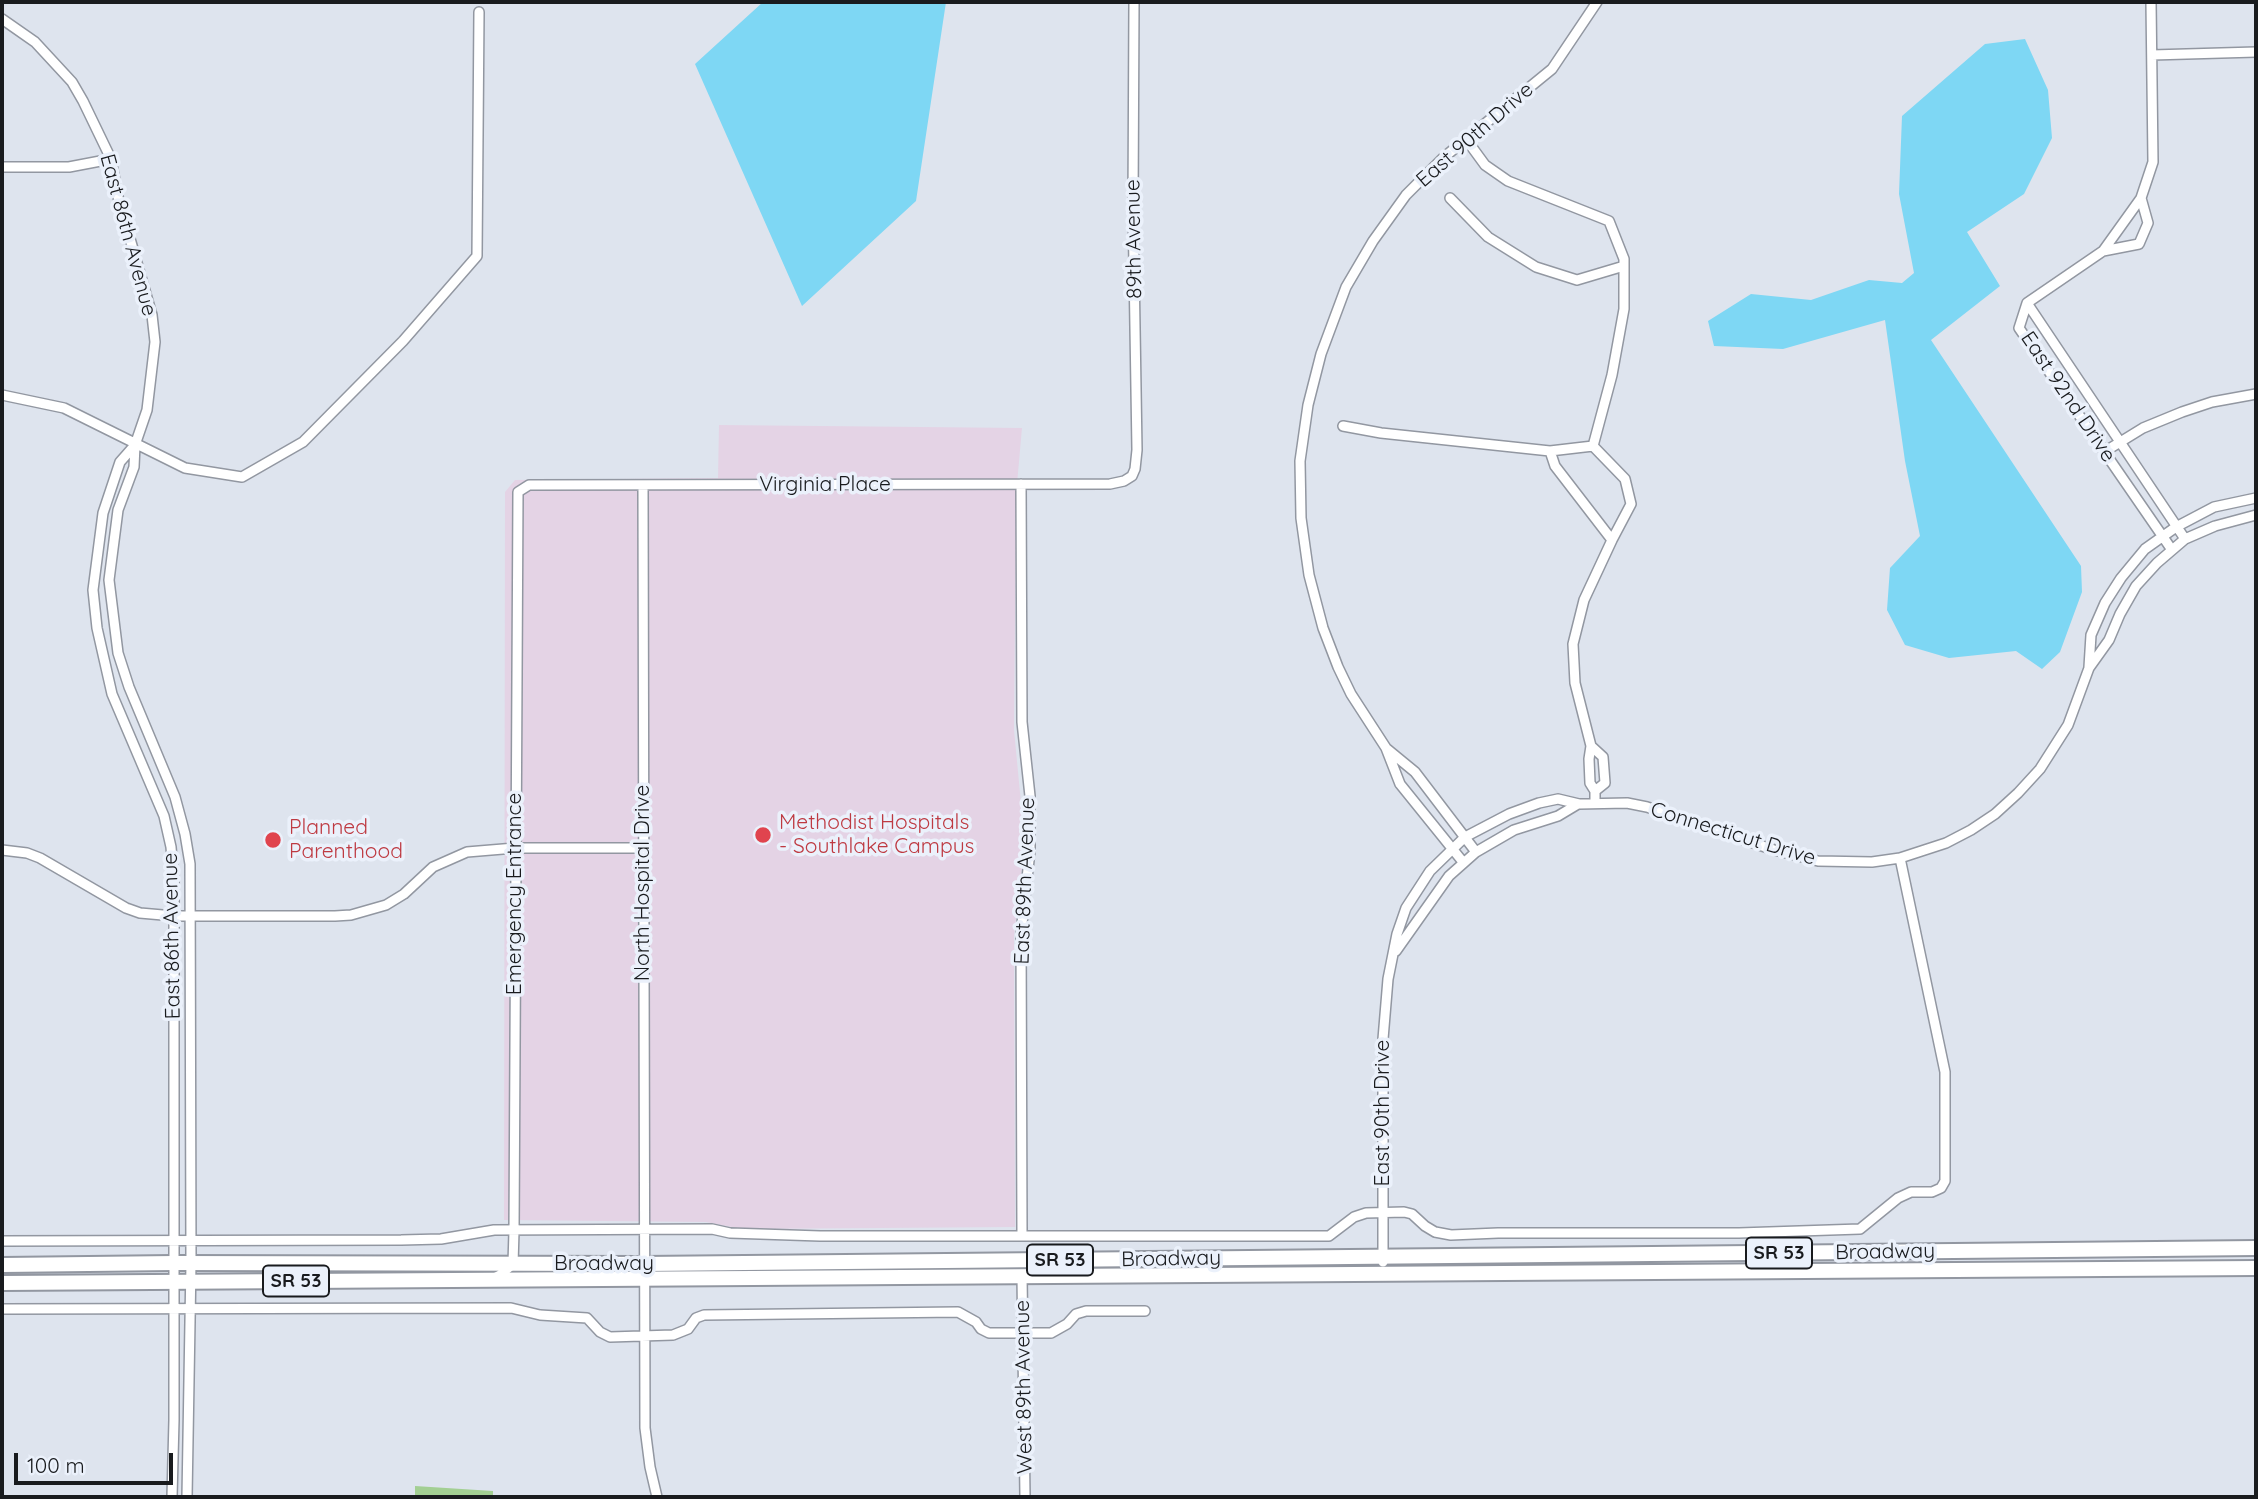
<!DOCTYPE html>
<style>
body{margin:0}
#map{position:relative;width:2258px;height:1499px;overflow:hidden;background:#dee4ee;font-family:Quicksand,sans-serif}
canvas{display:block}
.frame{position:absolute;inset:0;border:4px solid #191b1e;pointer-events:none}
.scale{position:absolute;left:14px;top:1453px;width:159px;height:32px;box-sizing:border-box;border:4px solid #191b1e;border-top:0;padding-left:9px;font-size:21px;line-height:24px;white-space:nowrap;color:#191b1e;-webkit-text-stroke:5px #ebf1fb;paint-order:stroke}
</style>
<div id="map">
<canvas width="2258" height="1499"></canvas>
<div class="frame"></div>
<div class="scale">100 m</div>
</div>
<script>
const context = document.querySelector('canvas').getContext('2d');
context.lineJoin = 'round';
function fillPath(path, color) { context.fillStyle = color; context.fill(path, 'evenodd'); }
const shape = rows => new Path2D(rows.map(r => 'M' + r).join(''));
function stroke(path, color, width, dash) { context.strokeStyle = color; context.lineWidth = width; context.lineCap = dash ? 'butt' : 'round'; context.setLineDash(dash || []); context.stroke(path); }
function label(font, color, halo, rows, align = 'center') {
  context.font = font + ' Quicksand,sans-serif'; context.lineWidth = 7; context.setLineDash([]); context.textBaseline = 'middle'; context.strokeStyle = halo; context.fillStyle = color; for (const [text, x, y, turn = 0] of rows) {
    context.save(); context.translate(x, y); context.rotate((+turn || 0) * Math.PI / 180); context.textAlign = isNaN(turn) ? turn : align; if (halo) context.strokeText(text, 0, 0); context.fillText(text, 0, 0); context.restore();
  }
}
const medical = shape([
 [719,425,1022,428,1016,495,1014,730,1021,803,1022,866,1014,936,1015,1227,742,1229,706,1222,504,1220,505,492,515,480,718,478]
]);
const green = shape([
 [415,1486,493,1491,493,1497,415,1497]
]);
const water = shape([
 [763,2,946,2,916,201,802,306,695,64],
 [2025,39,2048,90,2052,138,2024,194,1967,232,2000,286,1931,340,2081,566,2082,592,2060,652,2042,669,2016,651,1949,658,1905,645,1887,610,1890,568,1920,536,1905,461,1885,320,1783,349,1714,346,1708,321,1751,294,1811,300,1869,280,1902,283,1914,273,1899,194,1902,116,1985,44]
]);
const street = shape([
 [2,19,35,42,72,82,83,101,111,159,118,197,152,315,155,342,147,410,135,445,134,467,118,510,109,580,118,653,129,687,175,797,185,834,190,864,191,1263,187,1497],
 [2152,55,2256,52],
 [1466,139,1485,165,1508,181,1609,221,1624,259,1624,309,1612,375,1593,446],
 [2,167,69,167,111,159],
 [1450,198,1488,237,1536,267,1577,280,1624,266],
 [2103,251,2139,244,2148,223,2141,198],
 [2027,303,2103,251,2141,198,2153,162,2151,2],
 [2027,303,2019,328,2172,550],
 [2027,303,2185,539],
 [2,395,64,408,185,468,242,477,303,442,403,341,477,256,479,12],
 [1343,426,1381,433,1550,451,1593,446,1625,479,1631,504,1612,540,1555,466,1550,451],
 [135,445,120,462,103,513,93,590,97,628,112,694,164,816,171,847,174,883,174,1420,172,1497],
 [2104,452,2143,428,2182,412,2212,402,2256,394],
 [1021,484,1022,722,1030,796,1030,851,1021,933,1022,1236],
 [643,486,645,1428,650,1467,657,1497],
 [2089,667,2091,635,2105,603,2121,578,2145,549,2176,527,2214,507,2256,498],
 [1591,746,1603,757,1605,783,1595,791],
 [1387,749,1415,772,1476,852],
 [1595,803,1595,791,1590,783,1589,759,1591,746,1575,683,1573,644,1584,600,1612,540],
 [2,850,27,853,40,858,126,908,140,913,174,916,335,916,351,915,386,905,404,894,433,867,467,852,515,848,643,848],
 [1463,862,1400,784,1386,748,1351,694,1338,667,1323,628,1309,575,1301,518,1300,461,1308,405,1321,354,1346,287,1373,241,1406,195,1443,158,1552,69,1597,2],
 [1396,951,1449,876,1476,852,1514,830,1558,816,1578,804],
 [2,1241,401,1240,441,1239,494,1230,712,1229,730,1233,820,1236,1329,1236,1354,1217,1366,1213,1404,1212,1412,1214,1425,1226,1435,1232,1451,1235,1498,1233,1739,1233,1860,1229,1898,1198,1911,1192,1932,1192,1941,1188,1945,1181,1945,1072,1900,858],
 [1383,1262,1383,1039,1388,979,1397,934,1406,908,1430,871,1465,837,1509,814,1539,803,1558,799,1579,804,1627,803,1647,807,1774,850,1818,861,1872,862,1900,858,1946,843,1971,830,1995,814,2018,793,2040,769,2068,725,2089,668,2109,640,2120,614,2136,586,2157,563,2185,539,2215,526,2256,515],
 [1022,1276,1025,1497],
 [494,1278,500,1275,513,1264,514,1231,518,492,529,485,1110,484,1124,481,1132,476,1135,469,1137,450,1133,206,1134,2],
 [2,1309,511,1308,540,1315,587,1318,600,1332,610,1337,673,1335,688,1329,696,1318,704,1315,958,1312,976,1322,981,1329,989,1333,1051,1333,1067,1324,1076,1314,1086,1311,1145,1311]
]);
const primary = shape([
 [2,1265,174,1263,644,1264,2256,1248],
 [2,1283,2256,1268]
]);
const markers = [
 [763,835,9,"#e0444e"],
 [273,840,9,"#e0444e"]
];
const shields = [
 [1779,1253,66],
 [1060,1260,66],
 [296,1281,66]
];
const shieldNames = [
 ["SR 53",1779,1253],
 ["SR 53",1060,1260],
 ["SR 53",296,1281]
];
const streetNames = [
 ["East 90th Drive",1475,135,-41],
 ["East 86th Avenue",128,235,75],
 ["89th Avenue",1134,239,-91],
 ["East 92nd Drive",2068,397,56],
 ["Virginia Place",825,485],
 ["Connecticut Drive",1733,834,17],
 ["East 89th Avenue",1025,881,-88],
 ["North Hospital Drive",643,883,-90],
 ["Emergency Entrance",515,894,-90],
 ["East 86th Avenue",172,936,-91],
 ["East 90th Drive",1383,1113,-90],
 ["Broadway",1885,1252,-1],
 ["Broadway",1171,1259,-1],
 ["Broadway",604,1264],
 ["West 89th Avenue",1024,1387,-91]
];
const healthNames = [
 ["Methodist Hospitals",779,823],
 ["- Southlake Campus",779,847],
 ["Planned",289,828],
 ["Parenthood",289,852]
];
fillPath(medical, '#e4d3e5');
fillPath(green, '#a3cf93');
fillPath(water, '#7ed7f4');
stroke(street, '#9297a1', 12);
stroke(primary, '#9297a1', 18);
stroke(street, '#fff', 9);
stroke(primary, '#fff', 14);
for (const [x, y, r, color] of markers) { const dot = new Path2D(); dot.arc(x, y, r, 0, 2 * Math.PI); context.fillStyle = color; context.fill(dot); stroke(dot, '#ebf1fb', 2.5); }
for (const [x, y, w] of shields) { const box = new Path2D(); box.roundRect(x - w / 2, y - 15.5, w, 31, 5); context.fillStyle = '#ebf1fb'; context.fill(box); stroke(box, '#191b1e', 2); }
label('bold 19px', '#191b1e', null, shieldNames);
label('21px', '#191b1e', '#ebf1fb', streetNames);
label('21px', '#be3a42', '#ebf1fb', healthNames, 'left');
</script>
